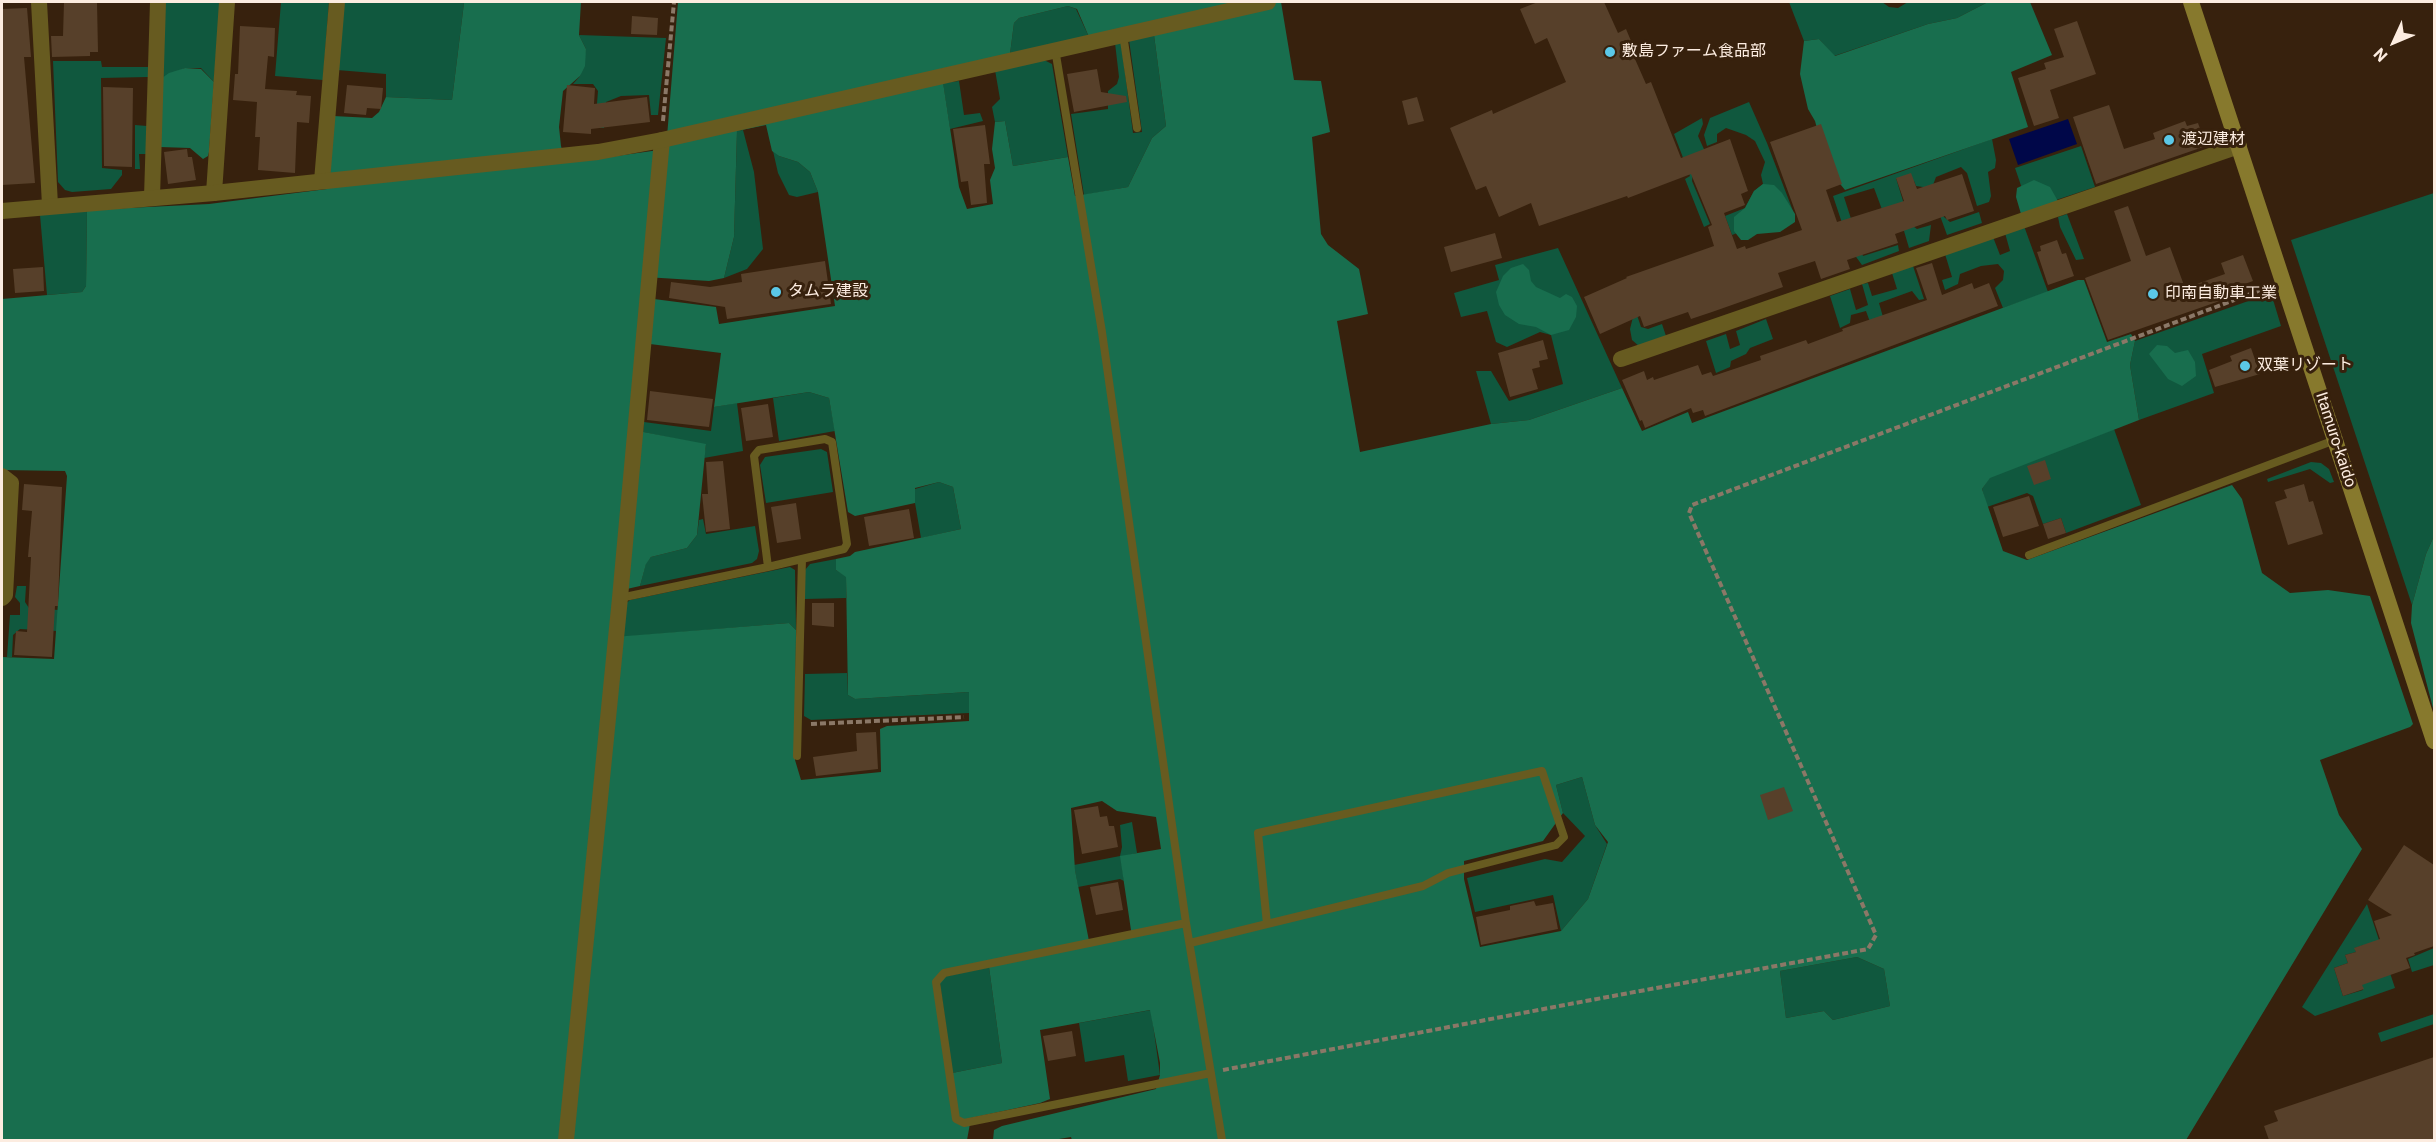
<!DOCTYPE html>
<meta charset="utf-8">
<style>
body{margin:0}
#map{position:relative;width:2436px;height:1142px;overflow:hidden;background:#37210d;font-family:Roboto,sans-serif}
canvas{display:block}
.frame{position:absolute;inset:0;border:3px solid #fcece0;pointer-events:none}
.north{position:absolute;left:2364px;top:12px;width:60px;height:60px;-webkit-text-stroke:4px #37210d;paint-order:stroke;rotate:226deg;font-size:16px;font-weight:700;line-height:24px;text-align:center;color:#fcece0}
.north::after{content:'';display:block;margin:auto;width:21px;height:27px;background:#fcece0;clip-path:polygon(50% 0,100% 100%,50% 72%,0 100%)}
</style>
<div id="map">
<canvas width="2436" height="1142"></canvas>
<div class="frame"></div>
<div class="north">N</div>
</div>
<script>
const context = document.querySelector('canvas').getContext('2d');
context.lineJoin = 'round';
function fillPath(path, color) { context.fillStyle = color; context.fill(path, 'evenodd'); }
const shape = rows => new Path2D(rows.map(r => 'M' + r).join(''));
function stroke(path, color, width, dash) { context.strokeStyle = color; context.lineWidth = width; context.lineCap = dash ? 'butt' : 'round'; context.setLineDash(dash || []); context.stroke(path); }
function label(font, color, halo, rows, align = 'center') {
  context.font = font + ' Roboto,"Noto Sans JP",sans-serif'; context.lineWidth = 6; context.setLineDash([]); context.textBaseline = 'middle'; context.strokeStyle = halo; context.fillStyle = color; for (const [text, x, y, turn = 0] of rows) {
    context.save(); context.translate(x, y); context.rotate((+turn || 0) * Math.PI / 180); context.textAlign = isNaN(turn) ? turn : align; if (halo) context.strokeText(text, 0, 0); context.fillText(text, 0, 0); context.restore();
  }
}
const green = shape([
 [165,2,220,2,214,82,201,68,185,68,162,78],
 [281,2,329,2,323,80,275,76],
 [343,2,464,3,452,100,386,97,386,74,337,70],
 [1789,2,1882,2,1889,7,1898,8,1908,2,1988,2,1957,18,1928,24,1834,56,1819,39,1804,41],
 [1068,6,1076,9,1089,37,1010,54,1014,23,1019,18],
 [579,35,666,38,658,115,651,115,649,95,621,96,606,102,604,128,595,128,598,91,593,84,573,84,580,76,586,49],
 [1154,35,1166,126,1152,138,1128,187,1084,195,1071,114,1108,109,1108,91,1117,84,1119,77,1115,43,1121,42,1133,133,1142,132,1129,40],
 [1044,60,1052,64,1068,157,1013,166,1005,121,995,122,992,107,1000,99,995,70],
 [53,61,101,61,102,67,148,67,148,77,101,78,102,168,122,170,122,175,111,189,72,192,65,190,58,182],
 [959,81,964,115,980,113,983,121,950,129,943,83],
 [1749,102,1767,143,1793,211,1732,235,1725,216,1745,208,1754,191,1763,184,1761,175,1765,162,1755,141,1746,135,1726,128,1717,134,1717,142,1707,146,1704,135,1710,118],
 [1702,118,1703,124,1698,136,1708,158,1693,172,1692,181,1710,224,1704,227,1685,179,1690,176,1674,134],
 [135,125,147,126,146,154,139,154,140,169,135,169],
 [743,130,754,172,763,249,747,269,724,278,734,237,737,131],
 [1992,139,1996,160,1995,168,1988,172,1991,196,1989,202,1977,206,1967,173,1961,167,1936,177,1933,185,1944,217,1950,222,1979,212,1982,223,1947,235,1930,188,1916,186,1914,181,1896,178,1910,224,1917,229,1931,225,1929,241,1909,248,1904,231,1899,231,1887,223,1874,188,1844,197,1863,256,1898,245,1899,251,1862,265,1851,250,1833,196],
 [2081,146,2095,187,2029,209,2015,168],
 [773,151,779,156,798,162,810,172,818,192,797,197,789,195,778,173],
 [2434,193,2434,536,2426,554,2412,605,2291,240],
 [87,210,86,286,82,292,47,295,40,215],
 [2067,214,2084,259,2076,260,2060,227,2058,217],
 [2024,226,2048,292,2003,308,1995,288,2003,280,2004,271,1998,264,1981,266,1960,274,1958,284,1945,290,1942,280,1952,277,1945,254,1993,237,2000,255,2010,251,2005,233],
 [1558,248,1622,388,1529,420,1491,424,1476,371,1491,371,1509,401,1563,384,1551,335,1540,332,1507,347,1496,342,1487,311,1461,317,1454,293,1499,280,1495,265],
 [1913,266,1924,299,1919,300,1912,291,1879,303,1883,317,1870,322,1866,311,1851,315,1850,323,1840,328,1830,296,1850,289,1856,310,1868,305,1862,284,1868,283,1872,296,1897,289,1892,273],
 [2271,293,2281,326,2202,354,2214,393,2139,420,2130,365,2135,341],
 [1632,300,1641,327,1648,329,1662,324,1667,339,1640,347,1632,340,1630,329,1633,317],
 [1766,319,1773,339,1750,348,1746,354,1731,361,1730,367,1716,373,1706,341,1726,334,1730,349,1740,345,1736,331],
 [809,392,829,398,835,431,779,441,773,398],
 [737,403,743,451,704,458,706,445,643,432,644,422,711,431,714,407],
 [2114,429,2141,505,2066,533,2061,518,2043,524,2033,496,2027,493,1987,507,1982,489,1990,477],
 [821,449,827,452,833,492,766,503,760,465,765,457],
 [2311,462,2321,463,2329,469,2334,482,2330,483,2310,469,2268,482,2267,479],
 [939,482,953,487,961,529,921,538,915,503,915,489],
 [703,519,706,534,755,526,759,551,757,559,752,563,640,586,646,563,651,557,687,548,697,535,699,520],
 [836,559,836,570,846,576,846,598,805,599,805,570,810,564],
 [790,567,795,570,796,630,789,623,622,637,625,604,630,600],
 [17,586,26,586,25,602,29,608,59,610,57,631,20,629,13,635,12,657,7,657,10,615,20,615,20,603,15,597],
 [847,673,848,695,855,699,969,692,969,713,811,720,804,716,805,674],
 [1582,777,1595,825,1607,844,1588,899,1561,931,1553,895,1475,912,1467,878,1545,859,1562,862,1585,836,1563,813,1556,785],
 [1132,822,1137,853,1121,857,1124,881,1120,879,1078,887,1074,865,1120,856,1122,847,1120,825],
 [2367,904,2395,988,2315,1016,2302,1007],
 [2364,945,2361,982,2363,990,2343,996,2334,968,2348,963,2345,955,2356,952,2355,948],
 [2434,948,2434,965,2412,972,2408,959],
 [1857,957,1884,969,1890,1006,1833,1020,1824,1011,1786,1018,1780,971],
 [989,967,1002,1063,952,1073,940,983,947,976],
 [1151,1010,1160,1075,1128,1081,1124,1055,1085,1062,1079,1023],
 [2434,1014,2434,1024,2381,1042,2378,1033]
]);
const forest = shape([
 [443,2,581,2,579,35,586,49,585,66,580,76,563,91,559,127,561,146,565,161,595,159,666,149,678,2,1281,2,1294,80,1321,81,1330,132,1312,137,1321,234,1328,245,1359,269,1368,314,1337,321,1360,452,1491,424,1529,420,1622,388,1642,431,1688,412,1692,423,2078,280,2084,280,2107,342,2131,334,2135,341,2130,365,2139,420,1990,478,1982,489,2003,551,2027,560,2232,485,2242,499,2262,573,2290,593,2328,590,2370,596,2413,724,2410,727,2320,760,2339,815,2362,849,2186,1140,1072,1140,1071,1137,1053,1140,993,1140,994,1130,1002,1126,1156,1089,1160,1075,1160,1063,1150,1010,1040,1030,1050,1099,1040,1103,971,1118,967,1140,2,1140,2,657,54,659,67,476,65,471,2,470,2,299,82,292,86,286,87,210,209,204,327,189,333,116,372,118,379,112,386,97,452,100,464,3],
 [1068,6,1077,9,1089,37,1154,35,1166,126,1152,138,1128,187,1075,196,1068,157,1013,166,1005,121,995,122,992,149,995,168,990,180,993,204,967,209,959,187,941,69,1010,54,1014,23,1019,18],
 [766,125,772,151,779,156,798,162,810,172,818,192,835,306,719,324,716,307,654,299,650,344,721,353,714,407,809,392,829,398,848,512,855,516,915,503,915,488,939,482,953,487,961,529,855,552,850,556,836,559,836,570,846,577,848,695,855,699,969,692,969,721,887,726,880,729,881,772,801,780,795,760,796,630,789,623,614,637,618,591,640,586,646,564,651,557,687,548,697,535,706,444,628,429,645,277,709,281,724,278,734,237,737,131],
 [1582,777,1595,825,1608,842,1588,899,1561,931,1480,947,1464,879,1464,861,1543,841,1563,813,1556,785],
 [1102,801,1117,811,1156,817,1161,849,1120,856,1132,937,1090,946,1075,870,1071,808],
 [1857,957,1884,969,1890,1006,1833,1020,1824,1011,1786,1018,1780,971],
 [989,967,1002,1063,952,1073,940,984,947,976],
 [1988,2,2030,2,2052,55,2011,72,2028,127,1845,190,1828,169,1815,121,1808,109,1800,74,1804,41,1819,39,1835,56,1928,24,1957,18],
 [185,68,201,69,214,82,209,152,208,156,203,159,190,148,160,147,162,78,169,73],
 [2034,180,2050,187,2059,203,2021,214,2016,197,2017,188],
 [1763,184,1774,185,1782,193,1795,214,1795,222,1780,232,1757,234,1748,240,1741,240,1734,231,1734,217,1745,208,1754,191],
 [1523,264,1529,270,1531,281,1536,287,1560,298,1566,294,1572,297,1577,306,1576,317,1569,330,1551,335,1536,327,1519,324,1505,315,1499,305,1496,292,1503,276,1511,268],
 [2157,345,2167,346,2175,353,2188,350,2195,362,2196,376,2182,386,2168,379,2149,354],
 [2434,536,2434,712,2411,623,2412,605,2426,554]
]);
const water = shape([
 [2068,119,2077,144,2018,165,2009,139]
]);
const building = shape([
 [64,2,97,2,98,52,90,52,90,56,52,57,51,36,63,36],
 [1538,2,1604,2,1618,33,1626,29,1634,48,1631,50,1646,84,1651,82,1681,158,1730,139,1748,191,1741,194,1745,205,1724,213,1737,249,1745,246,1746,249,1802,230,1770,142,1821,124,1842,184,1826,190,1837,222,1904,201,1896,178,1911,173,1917,189,1962,174,1974,211,1947,220,1945,216,1895,234,1898,243,1847,260,1850,269,1821,279,1815,261,1778,273,1783,287,1712,312,1691,319,1688,312,1644,327,1640,316,1600,334,1584,297,1627,278,1626,277,1714,246,1708,227,1712,225,1691,174,1628,198,1627,196,1539,226,1531,203,1499,217,1486,186,1476,190,1450,128,1492,110,1493,114,1566,82,1547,38,1535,44,1520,9],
 [27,8,31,57,24,57,35,183,2,185,2,9],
 [632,16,658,18,657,35,631,34],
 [2077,21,2096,74,2050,90,2059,118,2034,126,2018,78,2046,69,2044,63,2064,57,2054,29],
 [240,26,275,28,274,57,268,56,265,89,297,91,296,95,311,96,309,123,297,122,295,173,258,170,260,137,255,137,257,102,233,100,235,74,238,74],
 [1097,69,1101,92,1126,96,1127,102,1074,112,1067,74],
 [347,85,383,88,381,109,367,108,366,115,344,113],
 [567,85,595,88,594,104,647,97,650,122,591,129,591,134,563,132],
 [103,87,133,88,132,167,104,166],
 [1417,97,1424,121,1408,125,1402,101],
 [2109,105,2124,149,2155,139,2153,133,2185,121,2187,126,2198,123,2206,146,2096,184,2073,117],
 [985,125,990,164,984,164,987,203,971,205,968,181,961,182,953,129],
 [187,149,188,157,192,157,196,180,168,184,164,152],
 [2128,206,2146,256,2170,247,2185,288,2225,274,2221,263,2243,255,2253,281,2231,289,2234,296,2108,340,2085,278,2131,261,2114,211],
 [1495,233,1502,258,1451,272,1444,247],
 [2057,240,2062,254,2066,253,2074,276,2048,285,2037,252,2041,251,2040,246],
 [825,261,831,304,727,319,725,307,669,298,671,282,710,287,742,282,741,274],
 [1932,263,1942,295,1972,283,1974,289,1989,283,1998,306,1705,416,1703,410,1693,413,1691,408,1645,428,1642,420,1640,421,1622,380,1644,371,1647,380,1653,377,1654,380,1698,365,1702,375,1711,372,1713,376,1761,360,1760,356,1806,340,1808,344,1843,331,1842,329,1927,300,1916,268],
 [43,267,44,291,15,293,13,269],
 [1543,340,1548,359,1539,361,1540,367,1532,369,1538,389,1510,397,1498,353],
 [2251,348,2260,374,2215,387,2209,370,2232,361,2230,356],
 [650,391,713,399,709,427,647,420],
 [768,404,773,437,746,441,741,408],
 [2045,460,2051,479,2034,485,2027,466],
 [723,461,730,529,706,532,702,494,708,494,706,462],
 [24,484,62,487,58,606,55,606,52,657,14,655,16,631,27,632,31,557,28,557,32,511,22,510],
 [2304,484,2309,502,2313,501,2323,534,2288,545,2275,502,2287,498,2284,490],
 [2029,496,2039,526,2003,537,1993,507],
 [796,503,801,539,777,543,771,507],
 [909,509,914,538,869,546,864,517],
 [2061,518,2066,533,2048,539,2043,524],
 [812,603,834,603,834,627,812,625],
 [876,732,878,769,816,776,813,757,857,751,856,733],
 [1784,787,1793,811,1768,820,1760,795],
 [1098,806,1100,817,1107,816,1109,826,1114,826,1118,847,1082,854,1074,810],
 [2404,845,2434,865,2434,946,2414,953,2415,955,2406,958,2410,968,2362,985,2364,989,2343,996,2334,968,2348,963,2345,955,2356,952,2354,948,2380,939,2374,921,2392,915,2368,900],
 [1118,882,1123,910,1096,915,1090,887],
 [1534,901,1536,906,1553,903,1558,929,1481,945,1476,917,1510,910,1510,906],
 [1072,1031,1076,1056,1048,1061,1043,1036],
 [2434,1057,2434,1140,2269,1140,2264,1126,2278,1121,2274,1111]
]);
const path = shape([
 [663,121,674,2],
 [811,724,964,717],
 [1223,1070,1575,1003,1868,949,1876,935,1689,513,1692,505,2266,288]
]);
const service = shape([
 [1123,34,1137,128],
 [1055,49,1102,332,1186,923,1222,1140],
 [2029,555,2335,440],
 [620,598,768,567,844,549,847,544,832,442,825,439,759,450,754,456,768,567],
 [797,756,802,559],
 [1186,923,944,973,936,982,956,1119,964,1123,1211,1073],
 [1190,943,1267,924,1423,886,1448,873,1556,845,1564,837,1542,771,1258,833,1267,924]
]);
const minor = shape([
 [39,2,50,205],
 [322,181,337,2],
 [214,193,227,2],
 [152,197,158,2],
 [1621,359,2239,146],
 [2,476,11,483,5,595,2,598],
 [566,1140,620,598,662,140]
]);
const tertiary = shape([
 [2,211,214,193,598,152,662,140,1268,2]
]);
const secondary = shape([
 [2191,2,2434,741]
]);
const markers = [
 [1610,52,6,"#5bc8e7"],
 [2169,140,6,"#5bc8e7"],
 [776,292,6,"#5bc8e7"],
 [2153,294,6,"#5bc8e7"],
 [2245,366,6,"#5bc8e7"]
];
const poiNames = [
 ["敷島ファーム食品部",1622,52],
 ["渡辺建材",2181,140],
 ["タムラ建設",788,292],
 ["印南自動車工業",2165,294],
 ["双葉リゾート",2257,366]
];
const streetNames = [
 ["Itamuro-kaido",2335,440,72]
];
fillPath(green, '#10583e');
fillPath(forest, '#186e4e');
fillPath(water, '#000749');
fillPath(building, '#57402a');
stroke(path, '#8b7867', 4, [6, 3]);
stroke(service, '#675b20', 8);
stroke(minor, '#675b20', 16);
stroke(tertiary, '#675b20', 16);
stroke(secondary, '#87792d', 16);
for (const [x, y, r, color] of markers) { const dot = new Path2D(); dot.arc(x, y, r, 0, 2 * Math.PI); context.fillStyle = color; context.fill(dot); stroke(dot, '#37210d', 2); }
label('16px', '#fcece0', '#37210d', poiNames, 'left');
label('16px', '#fcece0', '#37210d', streetNames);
</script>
